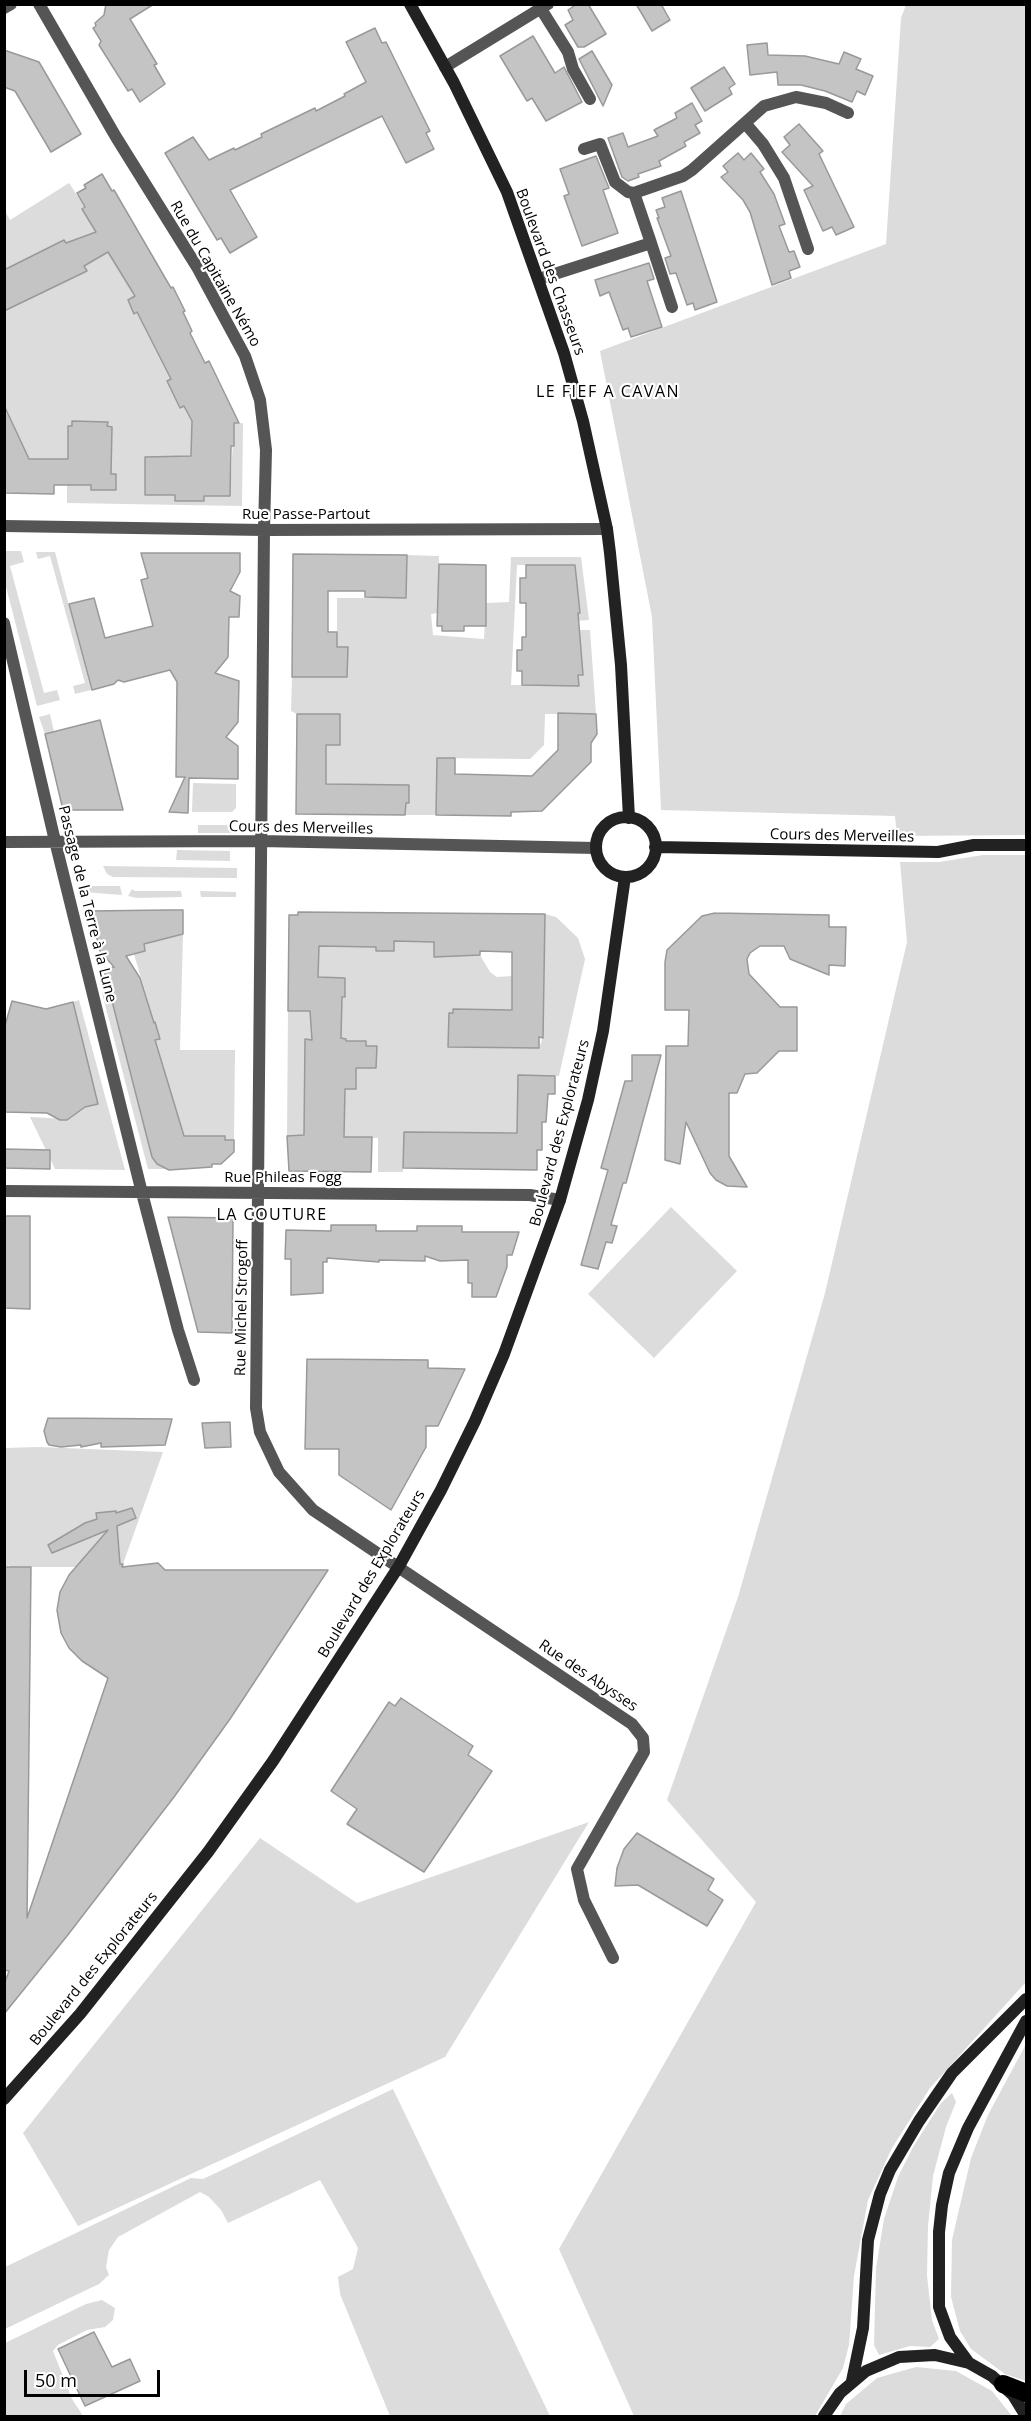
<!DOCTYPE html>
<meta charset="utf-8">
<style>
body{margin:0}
#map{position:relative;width:1031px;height:2421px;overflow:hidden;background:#fff;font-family:"Open Sans",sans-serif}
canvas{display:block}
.frame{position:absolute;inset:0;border:6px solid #000;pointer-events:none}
.scale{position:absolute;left:24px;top:2370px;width:136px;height:27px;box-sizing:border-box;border:3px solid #000;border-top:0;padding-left:8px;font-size:18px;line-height:21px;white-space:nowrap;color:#000;-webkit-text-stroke:4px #fff;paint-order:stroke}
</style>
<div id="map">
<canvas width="1031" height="2421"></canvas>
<div class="frame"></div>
<div class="scale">50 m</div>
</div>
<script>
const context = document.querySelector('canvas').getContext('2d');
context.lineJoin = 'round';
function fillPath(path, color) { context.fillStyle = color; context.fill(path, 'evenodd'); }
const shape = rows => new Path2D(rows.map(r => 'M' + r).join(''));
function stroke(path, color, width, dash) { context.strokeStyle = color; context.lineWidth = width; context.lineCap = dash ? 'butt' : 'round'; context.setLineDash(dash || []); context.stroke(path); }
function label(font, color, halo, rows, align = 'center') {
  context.font = font + ' "Open Sans",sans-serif'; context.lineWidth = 4.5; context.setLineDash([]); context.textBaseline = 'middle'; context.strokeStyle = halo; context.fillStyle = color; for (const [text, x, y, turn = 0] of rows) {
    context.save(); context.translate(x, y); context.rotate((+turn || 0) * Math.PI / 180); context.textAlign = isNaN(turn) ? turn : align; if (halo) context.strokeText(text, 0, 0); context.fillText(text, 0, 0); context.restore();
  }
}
const green = shape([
 [906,5,1026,5,1026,835,897,836,895,816,661,810,652,617,600,351,886,244,901,18],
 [69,183,85,207,82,209,96,232,83,240,66,243,64,241,5,270,5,211,10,220],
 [108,252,135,296,128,301,134,313,137,312,192,421,191,456,145,457,145,495,230,496,234,424,243,423,242,506,67,503,67,485,91,485,92,490,116,490,116,474,111,474,112,427,107,426,107,422,96,422,95,425,72,426,68,459,29,459,5,405,4,311,86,271,84,265],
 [5,551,21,551,24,562,10,566,44,693,57,690,60,700,37,706,5,583],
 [36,552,55,552,91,690,75,694,73,686,85,683,50,556,38,559],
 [407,555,439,556,438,613,431,614,433,635,484,639,486,603,509,602,511,557,581,557,589,620,574,621,573,613,580,613,575,566,517,565,511,685,578,685,578,675,583,674,580,638,571,630,590,630,596,714,545,714,544,745,530,759,437,758,436,815,405,815,406,803,409,803,408,785,326,784,326,745,340,745,340,714,297,714,291,711,292,676,347,677,348,647,337,647,337,598,406,598],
 [50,714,54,732,45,734,39,717],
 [193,783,236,784,236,808,232,812,192,812],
 [198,825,232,825,232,833,198,833],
 [177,850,230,851,230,861,176,860],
 [983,855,1026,855,1026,1982,930,2088,892,2148,868,2200,854,2276,849,2345,843,2368,815,2416,634,2416,559,2249,756,1902,667,1800,738,1597,825,1293,907,942,900,862,939,862],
 [103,866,237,868,237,878,113,877,107,874],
 [81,886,120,886,122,895,83,892],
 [132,889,135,891,181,891,182,897,137,898,128,896],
 [200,891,236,892,236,897,201,897],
 [408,913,435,913,434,956,480,955,490,972,497,977,512,976,512,1009,454,1009,453,1013,449,1013,448,1046,539,1048,543,1037,545,914,556,917,578,938,585,959,559,1076,518,1075,517,1132,404,1132,403,1172,378,1172,378,1138,342,1137,328,1113,345,1113,345,1089,356,1089,356,1068,376,1068,376,1046,366,1046,366,1041,305,1040,304,1135,287,1136,288,1011,341,1011,342,997,318,977,319,946,359,946,376,944,377,951,394,951,394,941,407,941],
 [183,934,180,1050,235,1050,234,1140,225,1140,225,1136,180,1136,155,1040,154,1023,134,954,145,951,144,944],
 [109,991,152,1157,157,1164,167,1169,148,1169,102,993],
 [79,1000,125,1170,55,1169,30,1117,67,1119,77,1017,73,1002],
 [671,1207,737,1271,654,1358,588,1294],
 [39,1447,163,1452,123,1564,78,1565,76,1567,10,1567,9,1565,5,1567,5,1448],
 [589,1822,445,2057,78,2226,23,2133,260,1838,357,1903],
 [1026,2044,1026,2381,1005,2374,971,2349,960,2331,951,2297,952,2240,971,2158,988,2115],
 [393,2089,550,2416,390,2416,340,2294,338,2277,353,2269,358,2248,320,2180,228,2223,221,2210,209,2197,200,2192,118,2237,109,2250,106,2267,109,2275,99,2284,5,2329,5,2267,191,2178,203,2179],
 [952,2093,956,2102,946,2127,933,2176,928,2226,927,2276,932,2320,939,2339,930,2347,910,2346,879,2355,874,2345,876,2268,884,2219,898,2177,913,2147,941,2103],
 [102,2300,115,2308,113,2320,105,2327,87,2330,58,2345,53,2351,72,2399,83,2416,5,2416,5,2343,86,2304],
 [916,2367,956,2371,992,2391,1012,2416,840,2416,846,2404,877,2378]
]);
const building = shape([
 [106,4,154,4,130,19,157,64,154,65,165,84,140,102,132,89,128,91,99,45,101,41,93,28,96,26,95,23,104,15,106,4],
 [577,4,588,4,606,34,584,47,578,47,565,25,573,20,568,10,577,4],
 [636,4,661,4,670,20,652,31,636,4],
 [375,28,382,43,386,42,430,131,426,133,434,149,406,163,382,116,230,190,257,237,230,253,221,238,217,240,165,153,193,137,209,160,234,148,235,150,262,137,261,134,315,108,316,111,345,96,344,94,366,82,346,42,375,28],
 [533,36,555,73,564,67,582,102,546,121,532,98,527,101,500,56,533,36],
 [767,43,768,55,805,56,839,64,844,52,861,59,856,69,873,76,865,95,857,91,852,102,825,91,801,85,778,85,777,72,750,75,747,45,767,43],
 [4,50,39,62,81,134,51,152,15,91,4,87,4,50],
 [592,51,612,85,603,106,579,59,592,51],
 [724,67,735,84,729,88,732,94,705,111,691,88,724,67],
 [692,103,702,121,695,125,700,133,684,142,686,146,659,161,661,166,638,174,639,177,628,181,622,177,608,138,623,133,628,147,658,136,654,130,677,118,675,113,692,103],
 [799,124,823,151,819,154,854,227,836,235,832,227,823,231,804,190,813,186,782,152,790,145,784,137,799,124],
 [738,153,744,160,751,153,764,169,760,172,774,194,785,224,779,226,789,252,794,251,800,267,789,271,791,278,772,285,750,212,743,200,721,177,728,172,723,166,738,153],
 [596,156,609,188,603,190,618,233,582,246,564,196,569,194,560,169,596,156],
 [102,174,112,191,114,190,171,288,173,287,185,311,183,312,192,331,190,333,205,363,209,361,239,423,234,423,234,446,231,446,230,496,204,496,204,501,175,501,175,495,145,495,145,457,191,456,192,421,184,406,180,408,167,381,171,379,137,312,134,314,128,300,135,296,108,252,84,266,87,271,4,311,4,270,64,240,66,243,96,232,82,209,85,207,77,193,86,188,84,185,102,174],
 [681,191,717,302,695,310,693,303,687,305,676,273,670,274,665,258,671,256,657,218,659,218,656,210,665,207,662,198,681,191],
 [649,263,654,279,647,281,662,327,631,337,628,328,623,330,609,292,600,296,595,280,649,263],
 [4,405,29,459,68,459,68,426,72,426,72,421,108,422,107,426,112,427,111,474,116,474,116,490,91,490,91,485,54,485,54,494,4,493,4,405],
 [141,553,240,553,240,572,230,591,240,596,239,617,229,617,228,657,215,673,239,681,238,722,226,737,238,746,238,779,189,778,188,813,169,812,185,777,176,777,177,682,170,670,124,682,118,680,114,684,92,690,69,604,94,598,105,638,153,626,141,580,148,578,141,553],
 [293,554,407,555,406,598,365,597,365,591,328,591,328,632,337,632,337,647,348,647,347,677,292,677,293,554],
 [439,564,486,565,486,626,464,626,464,631,442,631,442,626,437,626,439,564],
 [526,565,575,565,580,613,578,613,583,675,578,675,579,686,522,685,522,671,517,671,517,650,522,650,522,637,526,637,526,603,520,603,520,578,526,578,526,565],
 [558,713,596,714,597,734,591,743,591,762,542,811,511,812,511,816,436,815,437,758,455,758,455,774,532,776,558,750,558,713],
 [297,714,340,714,340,745,326,745,326,784,409,785,409,803,406,803,405,815,296,814,297,714],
 [100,720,123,810,63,810,45,734,100,720],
 [167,910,183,910,183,934,144,944,145,951,126,956,140,978,154,1023,155,1022,160,1039,155,1040,184,1136,225,1136,225,1140,234,1140,234,1152,221,1164,212,1164,212,1167,169,1170,157,1164,152,1157,104,970,114,967,100,951,90,911,167,910],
 [298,912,545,914,543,1038,539,1037,539,1048,448,1047,449,1013,453,1013,453,1009,512,1010,512,952,480,951,480,955,434,957,434,942,394,941,394,951,376,951,376,947,319,946,318,977,345,978,345,997,342,997,341,1038,346,1039,346,1041,366,1041,366,1046,377,1046,376,1068,356,1068,356,1089,345,1089,344,1137,372,1137,371,1172,289,1171,287,1136,304,1135,305,1039,312,1040,310,1011,288,1011,289,915,298,915,298,912],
 [715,913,829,915,829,927,846,927,845,966,829,965,829,975,790,959,784,946,760,946,750,953,747,959,749,974,780,1007,797,1007,797,1051,779,1051,757,1073,745,1074,737,1093,729,1093,729,1156,747,1187,727,1186,716,1180,710,1173,686,1122,680,1164,665,1160,666,1046,688,1046,689,1010,665,1010,665,962,667,950,702,916,715,913],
 [12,1001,46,1009,73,1002,98,1104,85,1107,67,1120,60,1120,47,1113,4,1112,4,1029,12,1001],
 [632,1055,661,1055,626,1183,623,1183,611,1225,617,1226,612,1243,606,1242,598,1269,581,1265,608,1170,601,1168,625,1081,632,1081,632,1055],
 [518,1075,555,1076,555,1094,548,1094,546,1122,542,1122,542,1150,537,1150,537,1170,403,1168,404,1132,517,1133,518,1075],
 [4,1149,50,1150,50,1169,4,1168,4,1149],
 [4,1216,30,1216,30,1309,4,1308,4,1216],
 [168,1217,233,1218,232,1333,198,1332,168,1217],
 [331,1225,376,1225,376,1231,417,1231,417,1226,462,1226,462,1232,519,1232,512,1255,507,1255,507,1267,496,1297,472,1297,472,1283,468,1283,468,1260,440,1261,425,1256,425,1261,379,1260,379,1262,327,1258,327,1262,323,1262,323,1293,291,1295,291,1259,285,1259,286,1230,331,1231,331,1225],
 [307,1359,428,1360,428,1368,465,1369,438,1426,426,1426,426,1447,391,1510,339,1475,339,1449,305,1449,307,1359],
 [48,1418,172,1419,165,1445,101,1447,101,1443,81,1447,81,1445,61,1447,49,1445,47,1442,44,1431,48,1418],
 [230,1422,231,1447,205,1448,202,1423,230,1422],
 [132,1508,136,1518,117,1526,120,1564,123,1564,122,1567,158,1563,165,1570,328,1570,230,1719,174,1797,67,1936,4,2014,4,1985,9,1971,4,1970,4,1567,31,1567,27,1918,108,1678,82,1661,69,1648,61,1633,57,1610,60,1592,69,1575,108,1530,52,1553,48,1545,85,1523,97,1519,96,1513,116,1511,116,1513,132,1508],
 [401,1698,473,1746,468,1755,492,1771,424,1872,347,1824,357,1809,331,1791,389,1702,395,1706,401,1698],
 [637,1833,714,1879,708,1890,723,1900,707,1926,638,1885,615,1886,617,1868,624,1849,637,1833],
 [94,2332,112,2367,130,2359,140,2381,85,2406,58,2349,94,2332]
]);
const street = shape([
 [39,4,116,137,197,267,245,356,260,400,266,450,264,530,256,1408,260,1432,279,1472,313,1510,632,1724,643,1738,644,1752,577,1869,584,1900,613,1958],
 [4,8,11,4],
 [541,9,568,52,573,69,590,99],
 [445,67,548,4],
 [745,123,763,144,784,178,808,249],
 [584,149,600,144,615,182,628,192,634,193],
 [651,243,672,307],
 [539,279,651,243,634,193,683,176,692,170,764,106,796,97,826,103,848,113],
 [4,526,264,530,607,529],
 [4,623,55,841,142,1193,178,1330,194,1380],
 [4,842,261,841,596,848],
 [4,1191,530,1195,560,1200]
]);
const secondary = shape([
 [410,4,454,83,507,192,564,353,583,421,607,529,610,553,621,665,629,818],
 '596 847a30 30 0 1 1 60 0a30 30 0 1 1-60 0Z',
 [655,847,938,852,974,845,1026,845],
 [4,2099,80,2014,208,1852,273,1761,399,1566,441,1490,475,1421,504,1354,560,1200,588,1100,603,1031,625,877],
 [969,2363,950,2337,939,2307,939,2232,942,2205,949,2173,968,2128,1026,2021],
 [852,2381,863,2328,868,2240,880,2194,890,2170,919,2121,952,2073,1026,1999],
 [824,2416,840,2393,866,2371,899,2357,935,2355,969,2363,992,2376,1013,2395,1026,2416]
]);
const highway = shape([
 [1003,2384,1026,2393]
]);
const streetNames = [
 ["Boulevard des Chasseurs",550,272,70],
 ["Rue du Capitaine Némo",215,274,60],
 ["Rue Passe-Partout",306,515],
 ["Cours des Merveilles",301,828,1],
 ["Cours des Merveilles",842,836,1],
 ["Passage de la Terre à la Lune",87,904,76],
 ["Boulevard des Explorateurs",560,1133,-75],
 ["Rue Phileas Fogg",283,1178],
 ["Rue Michel Strogoff",242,1308,-89],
 ["Boulevard des Explorateurs",372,1574,-59],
 ["Rue des Abysses",588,1676,34],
 ["Boulevard des Explorateurs",94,1969,-51]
];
const neighbourhoodNames = [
 ["LE FIEF A CAVAN",608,392],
 ["LA COUTURE",272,1215]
];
fillPath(green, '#dcdcdc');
fillPath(building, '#c4c4c4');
stroke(building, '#999', 1.5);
stroke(street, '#555', 12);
stroke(secondary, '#222', 12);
stroke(highway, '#000', 18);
label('15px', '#000', '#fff', streetNames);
context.letterSpacing = '1.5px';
label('16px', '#000', '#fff', neighbourhoodNames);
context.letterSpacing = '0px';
</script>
